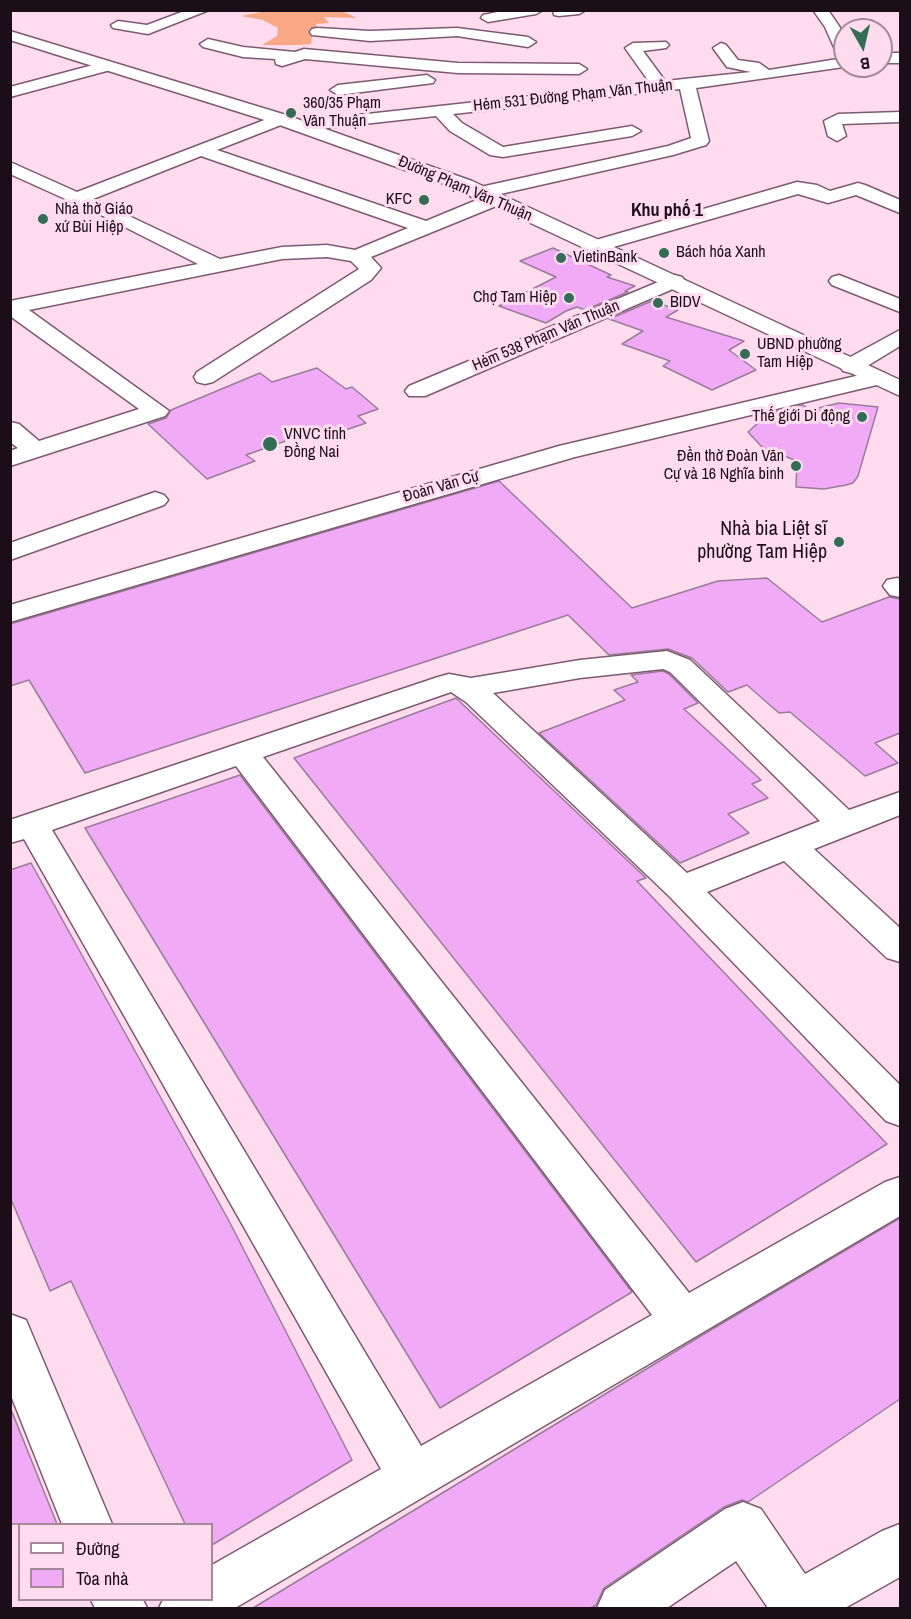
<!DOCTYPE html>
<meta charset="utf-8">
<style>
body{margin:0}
#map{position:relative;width:911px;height:1619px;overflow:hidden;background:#fedcee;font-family:"Archivo Narrow",sans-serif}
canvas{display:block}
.frame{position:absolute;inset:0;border:12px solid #1c0e16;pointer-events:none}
.legend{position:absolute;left:18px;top:1523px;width:195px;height:78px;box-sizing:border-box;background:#fedcee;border:2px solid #a48a98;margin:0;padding:8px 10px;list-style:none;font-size:18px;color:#1c0e16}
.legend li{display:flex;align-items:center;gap:12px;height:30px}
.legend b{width:30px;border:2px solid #a48a98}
.north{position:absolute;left:833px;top:18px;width:60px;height:60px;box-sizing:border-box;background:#fedcee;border:2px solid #a48a98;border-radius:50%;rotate:172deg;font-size:16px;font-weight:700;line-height:24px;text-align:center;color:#1c0e16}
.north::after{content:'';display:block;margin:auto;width:21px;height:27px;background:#346d56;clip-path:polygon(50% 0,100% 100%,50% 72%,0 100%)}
</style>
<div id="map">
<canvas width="911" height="1619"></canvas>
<div class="frame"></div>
<ul class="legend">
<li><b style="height:8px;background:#fff"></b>Đường</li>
<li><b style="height:16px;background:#f1abf6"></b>Tòa nhà</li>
</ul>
<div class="north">B</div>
</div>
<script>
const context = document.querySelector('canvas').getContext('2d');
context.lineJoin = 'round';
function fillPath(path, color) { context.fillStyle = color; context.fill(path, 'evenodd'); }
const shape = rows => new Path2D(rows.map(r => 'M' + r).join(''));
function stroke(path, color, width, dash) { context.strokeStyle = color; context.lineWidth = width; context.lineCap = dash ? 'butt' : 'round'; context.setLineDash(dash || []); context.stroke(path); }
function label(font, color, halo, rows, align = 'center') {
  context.font = font + ' "Archivo Narrow",sans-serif'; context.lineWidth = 6; context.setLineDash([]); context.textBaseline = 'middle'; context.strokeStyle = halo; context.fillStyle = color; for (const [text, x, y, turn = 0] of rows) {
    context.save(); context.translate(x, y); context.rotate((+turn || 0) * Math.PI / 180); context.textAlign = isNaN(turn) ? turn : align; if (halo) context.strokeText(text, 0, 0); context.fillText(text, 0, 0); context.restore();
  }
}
const green = shape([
 [340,10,357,18,324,17,329,23,316,24,318,34,312,36,311,44,298,45,262,45,277,36,278,28,263,20,241,16,266,11]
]);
const building = shape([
 [553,248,611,275,607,277,635,286,625,291,628,292,585,310,577,307,566,311,546,323,499,306,556,277,520,261,553,248],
 [652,301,678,310,666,317,744,341,729,350,756,370,712,390,663,366,670,361,622,344,643,331,609,319,652,301],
 [317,368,346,389,352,387,378,409,358,416,366,423,334,434,325,427,246,455,255,461,207,479,148,424,166,418,171,410,260,373,272,382,317,368],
 [839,403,878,407,858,476,853,483,846,485,824,489,796,487,797,461,762,447,748,432,769,413,803,405,810,410,839,403],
 [499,481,632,608,718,581,767,578,822,622,889,597,900,599,900,733,875,743,898,763,865,776,790,712,779,713,747,685,728,692,692,658,668,649,609,655,568,615,85,773,29,680,10,686,10,624,499,481],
 [663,671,669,674,698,703,684,709,761,780,752,784,768,798,728,814,749,833,680,863,539,733,625,700,614,690,638,682,631,675,663,671],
 [456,698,646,878,637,881,887,1144,696,1262,294,758,456,698],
 [240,775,632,1292,440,1408,85,828,240,775],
 [31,863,229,1221,352,1460,212,1545,212,1524,185,1524,71,1281,50,1291,10,1197,10,870,31,863],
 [900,1218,900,1399,748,1502,742,1500,724,1507,604,1588,596,1605,591,1608,253,1608,709,1331,900,1218],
 [10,1412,12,1412,57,1524,10,1524,10,1412]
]);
const minor = shape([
 [187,10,209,10,148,34,113,28,111,25,118,21,147,25,187,10],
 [507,10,543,10,536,14,488,22,481,18,483,15,507,10],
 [553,10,586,10,579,14,559,16,554,15,553,10],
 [813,10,828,10,839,26,845,38,845,66,851,66,696,88,709,141,706,145,673,155,496,195,503,200,501,204,371,257,381,268,371,280,213,382,205,384,197,382,194,377,197,372,359,269,351,261,327,257,282,259,29,310,169,411,165,416,10,466,10,451,18,448,10,442,10,422,19,424,39,441,139,409,10,316,10,301,198,264,103,216,10,174,10,162,77,192,280,114,286,115,288,119,286,123,217,150,426,221,484,197,471,197,469,193,471,189,668,146,691,138,680,89,453,114,462,123,503,147,632,126,641,131,632,136,503,157,490,155,450,131,436,116,300,131,294,130,291,126,294,122,650,83,625,48,633,43,666,42,669,45,666,48,643,51,665,81,751,72,727,67,713,48,721,43,726,45,738,60,759,63,769,70,844,58,837,54,825,27,813,10],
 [201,156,408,228,355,250,327,245,282,247,220,259,93,199,201,156],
 [317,28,370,31,457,28,528,37,536,42,528,47,457,36,370,41,312,35,310,32,312,29,317,28],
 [208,39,243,47,295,52,304,49,458,63,579,64,587,69,579,74,458,73,305,59,282,66,276,64,275,59,243,57,203,47,200,44,208,39],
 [881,53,900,53,900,63,881,63,881,53],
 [108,61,116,66,114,69,10,97,10,87,108,61],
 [427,75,435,80,433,83,338,95,330,90,338,85,427,75],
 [900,112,900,122,842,124,846,136,837,141,828,136,824,121,838,114,900,112],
 [797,182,817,185,830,191,858,183,865,185,900,200,900,213,856,195,828,203,798,194,596,252,589,250,586,246,589,242,797,182],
 [675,275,682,277,685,281,682,285,425,396,409,396,405,391,409,386,675,275],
 [839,275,900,299,900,312,832,285,829,281,832,277,839,275],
 [900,330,900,346,859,371,851,373,843,371,840,366,843,361,900,330],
 [877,371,885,373,888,378,885,383,575,457,10,622,10,605,559,446,877,371],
 [155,492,164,495,168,500,164,505,10,560,10,543,155,492],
 [897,578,900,579,900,597,890,595,883,586,887,580,897,578],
 [667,651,690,660,849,810,900,792,900,815,814,849,900,928,900,962,887,958,784,861,707,892,900,1085,900,1126,886,1121,670,897,466,702,451,692,263,757,689,1293,885,1182,900,1177,900,1216,235,1608,159,1608,163,1600,212,1600,212,1565,381,1469,24,839,10,843,10,820,438,677,449,674,471,678,580,660,667,651],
 [663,669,670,672,820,821,687,873,493,693,580,678,663,669],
 [236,766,652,1315,421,1446,52,830,236,766],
 [10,1314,26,1320,112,1524,62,1524,10,1393,10,1314],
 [743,1502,761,1509,805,1574,882,1531,900,1524,900,1577,845,1608,768,1608,736,1561,667,1608,597,1608,605,1590,725,1509,743,1502],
 [91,1600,143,1600,147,1608,95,1608,91,1600]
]);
const major = shape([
 [10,31,286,115,472,181,900,380,900,396,458,189,274,123,10,40,10,31]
]);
const markers = [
 [291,113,6,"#346d56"],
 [424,200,6,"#346d56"],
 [43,219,6,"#346d56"],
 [664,253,6,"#346d56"],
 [561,258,6,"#346d56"],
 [569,298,6,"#346d56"],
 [658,303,6,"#346d56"],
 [745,354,6,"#346d56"],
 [862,417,6,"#346d56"],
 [270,444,8,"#346d56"],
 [796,466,6,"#346d56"],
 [839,542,6,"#346d56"]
];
const farStreetnames = [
 ["Hẻm 531 Đường Phạm Văn Thuận",573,96,-6],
 ["Đường Phạm Văn Thuận",465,189,23],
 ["Hẻm 538 Phạm Văn Thuận",546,336,-23],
 ["Đoàn Văn Cự",441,487,-16]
];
const farPoinames = [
 ["360/35 Phạm",303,104],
 ["Văn Thuận",303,122],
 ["KFC",412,200,"right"],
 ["Nhà thờ Giáo",55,210],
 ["xứ Bùi Hiệp",55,228],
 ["Bách hóa Xanh",676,253],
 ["VietinBank",573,258],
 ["Chợ Tam Hiệp",557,298,"right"],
 ["BIDV",670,303],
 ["UBND phường",757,345],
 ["Tam Hiệp",757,363],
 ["Thế giới Di động",850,417,"right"],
 ["VNVC tỉnh",284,435],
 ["Đồng Nai",284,453],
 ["Đền thờ Đoàn Văn",784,457,"right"],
 ["Cự và 16 Nghĩa binh",784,475,"right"]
];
const farQuarternames = [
 ["Khu phố 1",667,211]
];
const poiNames = [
 ["Nhà bia Liệt sĩ",827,530],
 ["phường Tam Hiệp",827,553]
];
fillPath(green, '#f8a884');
fillPath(building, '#f1abf6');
stroke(building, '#987c99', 1.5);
stroke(minor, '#7d5a6e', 3);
stroke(major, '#7d5a6e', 3);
fillPath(minor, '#fff');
fillPath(major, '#fff');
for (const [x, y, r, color] of markers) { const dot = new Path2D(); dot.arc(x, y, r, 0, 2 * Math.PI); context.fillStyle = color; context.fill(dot); stroke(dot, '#fedcee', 2); }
label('16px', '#1c0e16', '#fedcee', farStreetnames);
label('16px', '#1c0e16', '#fedcee', farPoinames, 'left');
label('bold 18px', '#1c0e16', '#fedcee', farQuarternames);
label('20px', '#1c0e16', '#fedcee', poiNames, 'right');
</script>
